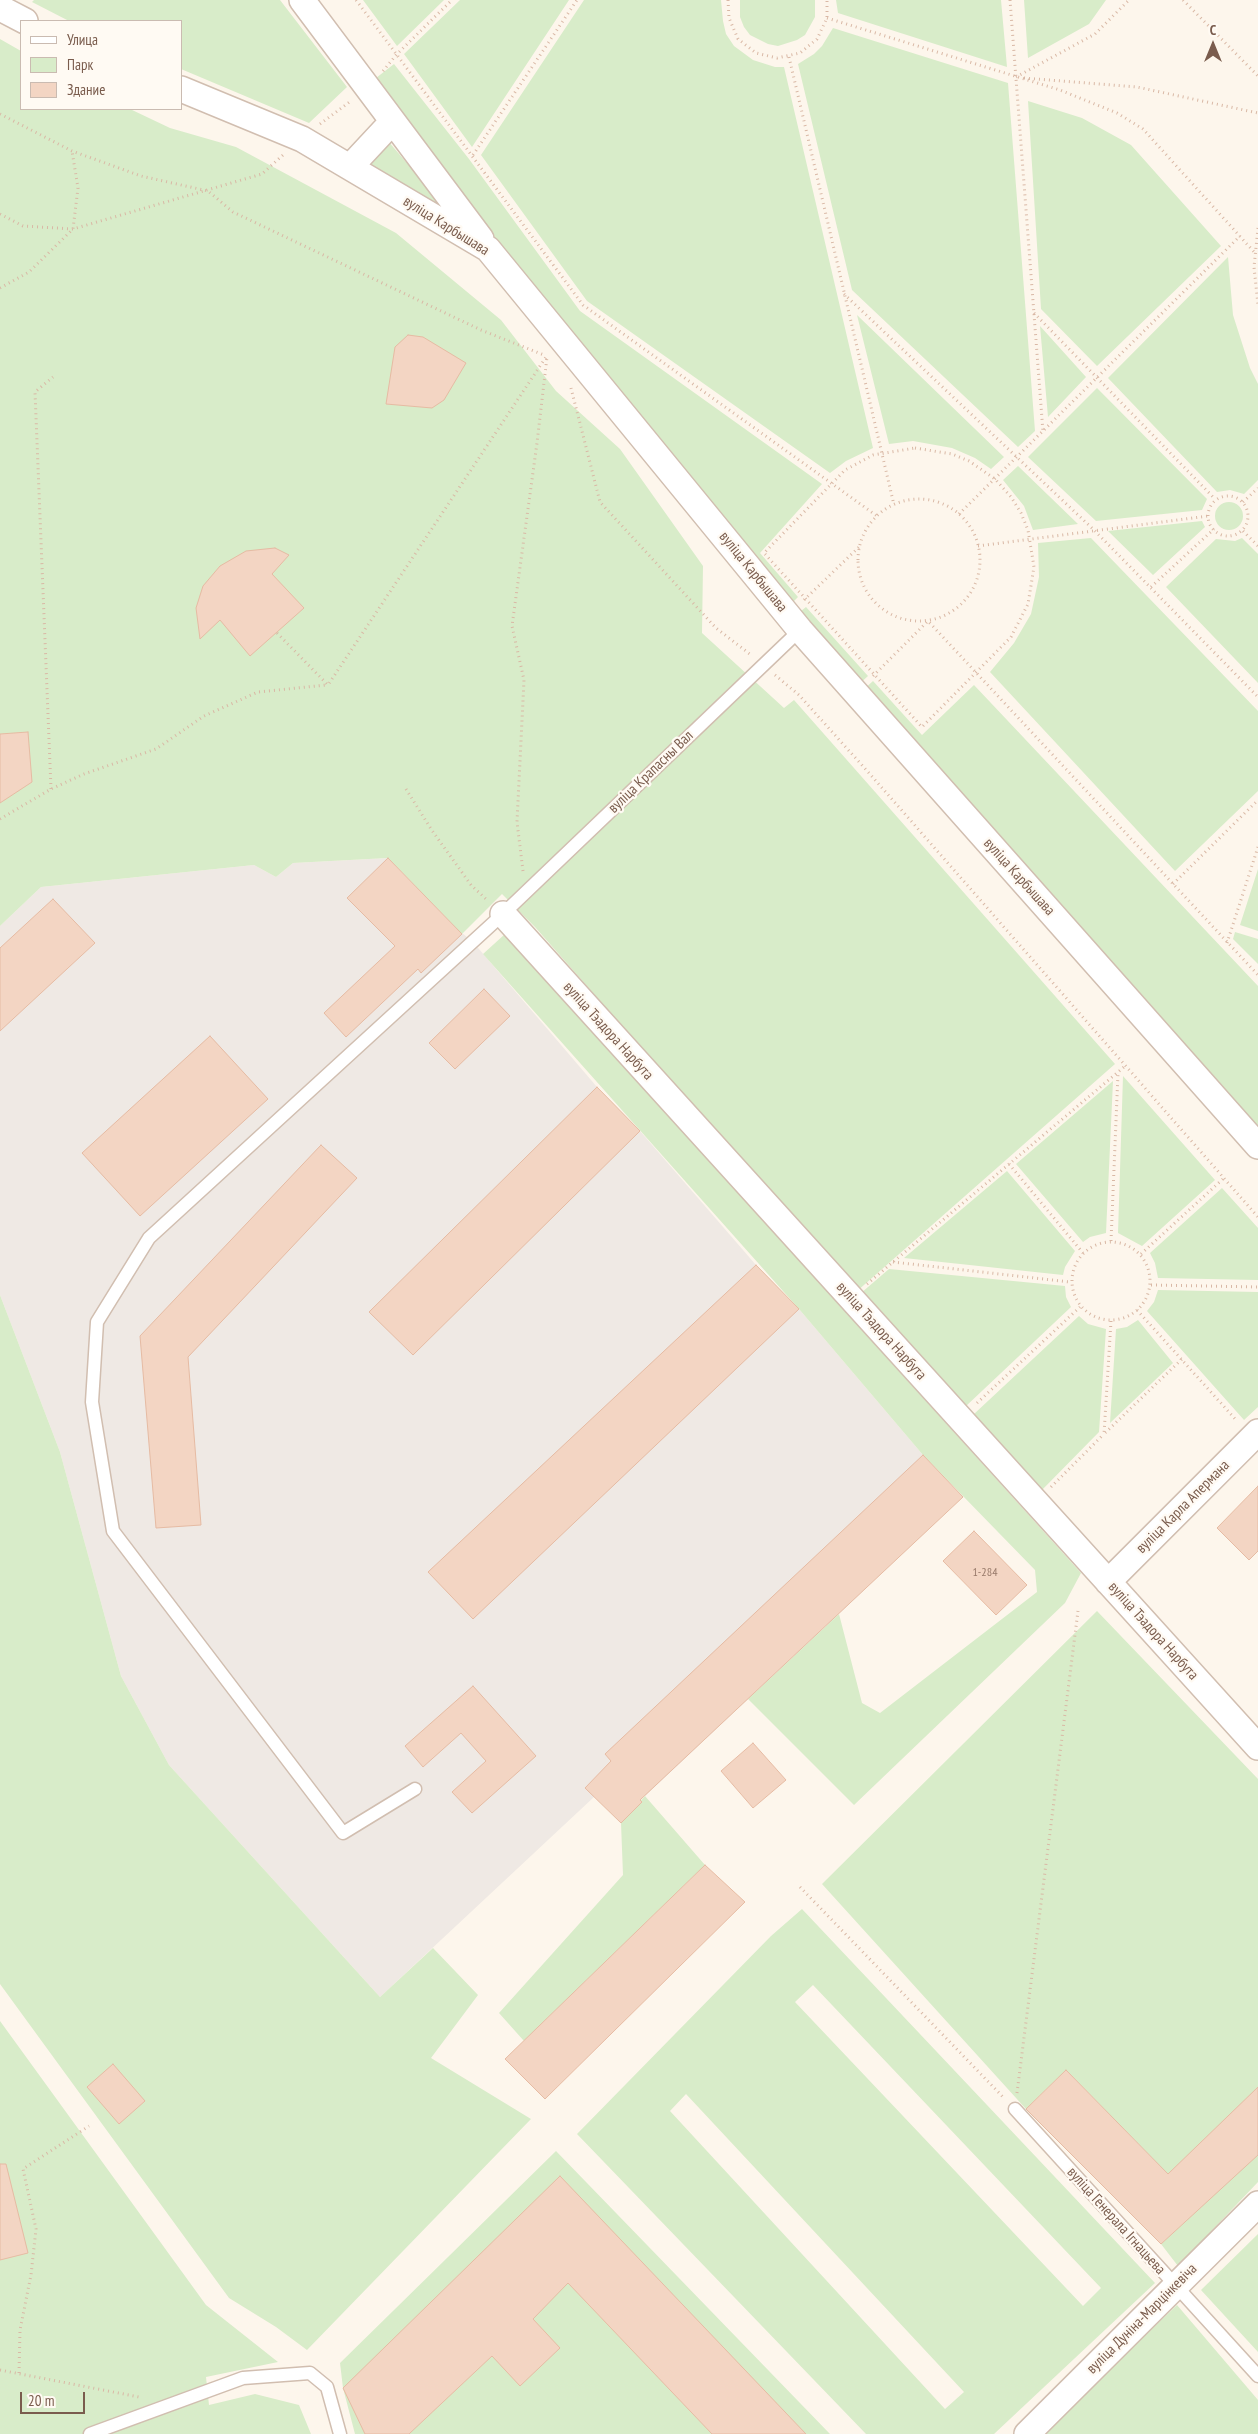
<!DOCTYPE html>
<meta charset="utf-8">
<style>
body{margin:0}
#map{position:relative;width:1258px;height:2434px;overflow:hidden;background:#fdf6ec;font-family:"PT Sans Narrow",sans-serif}
canvas{display:block}
.legend{position:absolute;left:20px;top:20px;width:162px;height:90px;box-sizing:border-box;background:#fffaf3;border:1px solid #cabbb1;margin:0;padding:6px 9px;list-style:none;font-size:15px;color:#7a5c4d}
.legend li{display:flex;align-items:center;gap:10px;height:25px}
.legend b{width:25px;border:1px solid #cabbb1}
.north{position:absolute;left:1188px;top:20px;width:50px;height:50px;-webkit-text-stroke:4px #fffaf3;paint-order:stroke;rotate:0deg;font-size:14px;font-weight:700;line-height:20px;text-align:center;color:#7a5c4d}
.north::after{content:'';display:block;margin:auto;width:18px;height:22px;background:#7a5c4d;clip-path:polygon(50% 0,100% 100%,50% 72%,0 100%)}
.scale{position:absolute;left:20px;top:2392px;width:65px;height:22px;box-sizing:border-box;border:2px solid #7a5c4d;border-top:0;padding-left:6px;font-size:15px;line-height:18px;white-space:nowrap;color:#7a5c4d;-webkit-text-stroke:4px #fffaf3;paint-order:stroke}
</style>
<div id="map">
<canvas width="1258" height="2434"></canvas>
<ul class="legend">
<li><b style="height:6px;background:#fff"></b>Улица</li>
<li><b style="height:14px;background:#d8ecc9"></b>Парк</li>
<li><b style="height:14px;background:#f3d5c3"></b>Здание</li>
</ul>
<div class="north">С</div>
<div class="scale">20 m</div>
</div>
<script>
const context = document.querySelector('canvas').getContext('2d');
context.lineJoin = 'round';
function fillPath(path, color) { context.fillStyle = color; context.fill(path, 'evenodd'); }
const shape = rows => new Path2D(rows.map(r => 'M' + r).join(''));
function stroke(path, color, width, dash) { context.strokeStyle = color; context.lineWidth = width; context.lineCap = dash ? 'butt' : 'round'; context.setLineDash(dash || []); context.stroke(path); }
function label(font, color, halo, rows, align = 'center') {
  context.font = font + ' "PT Sans Narrow",sans-serif'; context.lineWidth = 4.5; context.setLineDash([]); context.textBaseline = 'middle'; context.strokeStyle = halo; context.fillStyle = color; for (const [text, x, y, turn = 0] of rows) {
    context.save(); context.translate(x, y); context.rotate((+turn || 0) * Math.PI / 180); context.textAlign = isNaN(turn) ? turn : align; if (halo) context.strokeText(text, 0, 0); context.fillText(text, 0, 0); context.restore();
  }
}
const industrial = shape([
 [388,858,462,933,473,942,597,1087,640,1131,756,1265,799,1309,923,1455,963,1497,645,1796,624,1775,594,1797,380,1997,169,1765,121,1676,60,1452,0,1295,0,926,41,887,254,865,276,877,293,863]
]);
const green = shape([
 [34,0,280,0,347,87,309,123,181,69,181,21,69,21,32,2],
 [363,0,444,0,397,46],
 [460,0,569,0,472,147,404,54],
 [584,0,721,0,723,21,726,34,734,46,753,60,775,67,784,67,873,448,846,461,830,473,587,301,481,155],
 [740,0,815,0,815,17,805,35,797,40,778,46,768,44,750,35,744,27,740,17],
 [836,0,1001,0,1007,67,838,13],
 [1024,0,1106,0,1089,24,1028,58],
 [833,28,1008,83,1035,431,1018,447,852,290,798,64,814,54,822,46],
 [0,39,21,51,21,109,130,109,170,128,236,147,396,233,501,320,556,391,620,449,703,566,702,633,784,708,794,700,1115,1064,856,1292,535,927,502,894,462,934,388,858,293,863,276,877,254,865,41,887,0,926],
 [394,64,469,159,580,311,822,484,760,553,798,597,788,607,496,246,376,78],
 [1028,101,1082,118,1131,145,1221,246,1097,366,1041,309],
 [388,141,442,204,436,211,366,166],
 [1228,257,1233,315,1250,368,1258,384,1258,480,1244,494,1230,490,1217,492,1108,378],
 [857,315,1004,457,991,469,975,458,952,448,913,441,889,444],
 [1040,326,1086,377,1048,417],
 [1097,388,1207,499,1202,510,1096,521,1028,457],
 [1018,466,1078,524,1033,530,1024,506,1003,480],
 '1215 516a14 14 0 1 1 28 0a14 14 0 1 1-28 0Z',
 [1202,521,1205,527,1153,575,1108,531],
 [1091,538,1258,711,1258,791,1175,871,990,672,1014,643,1031,614,1039,577,1038,543],
 [1242,538,1258,554,1258,683,1166,587,1216,539,1235,541],
 [806,607,868,676,856,687,796,615],
 [873,681,922,735,974,685,1258,986,1258,1135,861,692],
 [1258,869,1258,931,1240,925],
 [1235,932,1258,939,1258,964,1233,939],
 [505,934,1081,1573,1065,1603,854,1805,748,1699,839,1614,862,1703,880,1713,1037,1592,1035,1570,923,1455,799,1309,483,954],
 [1123,1076,1215,1180,1142,1246,1118,1233],
 [1113,1081,1106,1233,1090,1237,1083,1242,1016,1164],
 [1007,1171,1075,1251,1065,1267,1063,1275,904,1258],
 [1222,1188,1258,1228,1258,1280,1158,1278,1155,1263,1150,1253],
 [889,1269,1065,1286,1066,1297,1071,1307,965,1407,861,1293],
 [1158,1290,1258,1292,1258,1407,1244,1420,1147,1311,1154,1302],
 [0,1295,60,1452,121,1676,169,1765,380,1997,433,1948,478,1995,431,2058,531,2119,307,2350,276,2327,229,2298,0,1984],
 [1079,1316,1088,1324,1106,1329,1099,1432,1041,1491,974,1414],
 [1138,1320,1173,1363,1110,1423,1116,1329,1127,1327],
 [1097,1611,1258,1779,1258,2182,1178,2266,1161,2244,1200,2207,1066,2070,1026,2109,822,1884],
 [645,1796,705,1865,524,2041,499,2013,623,1875,621,1823],
 [802,1909,1155,2283,994,2434,866,2434,577,2134,771,1936],
 [813,1985,1101,2288,1083,2306,795,2002],
 [686,2094,964,2392,945,2409,670,2111],
 [0,2021,206,2305,278,2362,206,2377,209,2405,255,2394,299,2405,311,2434,0,2434],
 [556,2151,830,2434,355,2434,343,2388,340,2363],
 [1258,2234,1258,2352,1201,2290],
 [1177,2305,1258,2400,1258,2434,1041,2434]
]);
const building = shape([
 [408,335,423,337,466,363,444,400,432,408,386,404,395,347,408,335],
 [275,548,289,555,272,574,304,608,250,656,220,620,200,639,196,608,203,586,220,566,246,551,275,548],
 [28,732,32,782,0,803,0,734,28,732],
 [388,858,462,934,421,973,418,969,346,1037,324,1013,395,946,347,898,388,858],
 [53,899,95,943,0,1031,0,948,53,899],
 [484,989,510,1016,455,1069,429,1043,484,989],
 [210,1036,268,1099,140,1216,82,1153,210,1036],
 [597,1087,640,1131,413,1355,369,1312,597,1087],
 [321,1145,357,1178,188,1357,201,1525,156,1528,140,1336,321,1145],
 [756,1265,799,1309,473,1619,428,1572,756,1265],
 [923,1455,963,1497,640,1800,642,1802,621,1823,585,1788,611,1761,605,1754,923,1455],
 [1258,1486,1258,1551,1249,1560,1217,1528,1258,1486],
 [974,1531,1027,1585,996,1615,943,1561,974,1531],
 [473,1686,536,1756,472,1813,452,1792,486,1761,461,1733,423,1767,405,1746,473,1686],
 [753,1743,786,1780,753,1808,721,1771,753,1743],
 [705,1865,745,1902,545,2099,505,2059,705,1865],
 [113,2064,145,2101,119,2124,87,2087,113,2064],
 [1066,2070,1168,2174,1258,2087,1258,2155,1161,2244,1026,2109,1066,2070],
 [0,2164,6,2164,28,2253,0,2260,0,2164],
 [560,2176,806,2434,712,2434,568,2283,533,2319,560,2348,520,2386,492,2356,409,2434,365,2434,343,2388,560,2176]
]);
const path = shape([
 [356,0,583,305,877,516],
 [728,0,729,18,738,39,756,53,777,58,800,53,817,39,827,18,827,0],
 [1010,0,1043,432],
 [1183,0,1258,76],
 [827,18,1060,90,1117,113,1143,129,1255,253],
 [789,57,894,505],
 [383,71,397,54,452,0],
 [1016,77,1095,34,1129,0],
 [1024,78,1137,87,1258,113],
 [0,114,72,151,141,176,208,191,233,212,481,330,544,355],
 [320,124,351,101],
 [473,155,577,0],
 [0,214,23,226,73,229,262,174,283,155],
 [1258,228,1254,267,1258,305],
 [0,288,29,272,73,229,78,188,72,151],
 [844,294,1094,530,1258,697],
 [1034,313,1215,499],
 [571,388,600,502,716,628,751,655],
 [915,448,952,454,969,461,995,479,1011,497,1021,513,1028,530,1034,567,1028,604,1011,637,922,727,764,553,845,470,873,455,915,448],
 '1208 516a20 20 0 1 1 40 0a20 20 0 1 1-40 0Z',
 '858 560a61 61 0 1 1 122 0a61 61 0 1 1-122 0Z',
 [1243,502,1258,488],
 [959,514,1240,236],
 [1243,531,1258,546],
 [978,546,1208,516],
 [1151,587,1214,529],
 [804,600,859,547],
 [277,633,328,685,546,357],
 [775,675,799,695,869,773,1258,1217],
 [873,676,928,621,1258,975],
 [51,789,35,392,53,377],
 [406,789,431,829,471,885,486,899],
 [0,819,51,789,84,774,156,749,204,716,258,692,327,685],
 [523,871,517,822,524,680,512,626,537,443,547,357],
 [1173,884,1258,800],
 [1227,943,1258,847],
 [1009,1164,1083,1253],
 [1111,1241,1118,1073],
 '1072 1281a39 39 0 1 1 78 0a39 39 0 1 1-78 0Z',
 [1141,1254,1224,1178],
 [893,1262,1070,1282],
 [867,1284,1124,1067],
 [1151,1285,1258,1287],
 [1137,1310,1237,1421],
 [1111,1321,1104,1434,1182,1359],
 [977,1403,1080,1307],
 [1051,1487,1104,1434],
 [800,1887,1004,2098],
 [1017,2093,1078,1611],
 [0,2370,139,2397],
 [19,2373,20,2330,31,2275,36,2229,23,2169,89,2126]
]);
const service = shape([
 [415,1789,343,1833,113,1531,92,1402,97,1322,149,1238,503,914,800,630],
 [1015,2109,1258,2376],
 [90,2434,243,2378,310,2373,327,2387,340,2434]
]);
const minor = shape([
 [302,0,481,239],
 [0,8,25,21],
 [181,89,302,139,488,249,800,630,1258,1146],
 [350,167,392,122],
 [503,914,1258,1747],
 [1108,1582,1258,1432],
 [1027,2434,1258,2204]
]);
const numberNames = [
 ["1-284",985,1573]
];
const streetNames = [
 ["вуліца Карбышава",446,226,32],
 ["вуліца Карбышава",753,572,51],
 ["вуліца Крапасны Вал",651,772,-44],
 ["вуліца Карбышава",1019,877,48],
 ["вуліца Тэадора Нарбута",608,1031,48],
 ["вуліца Тэадора Нарбута",881,1331,48],
 ["вуліца Карла Апермана",1183,1507,-45],
 ["вуліца Тэадора Нарбута",1153,1631,48],
 ["вуліца Генерала Ігнацьева",1116,2221,48],
 ["вуліца Дуніна-Марцінкевіча",1142,2319,-45]
];
fillPath(industrial, '#efe9e4');
fillPath(green, '#d8ecc9');
fillPath(building, '#f3d5c3');
stroke(building, '#e6bba3', 1);
stroke(service, '#d1beb0', 15);
stroke(minor, '#d1beb0', 28);
stroke(path, '#d9b8a5', 3, [1, 4]);
stroke(service, '#fff', 12);
stroke(minor, '#fff', 25);
label('12px', '#987a6a', null, numberNames);
label('15px', '#7a5c4d', '#fffaf3', streetNames);
</script>
